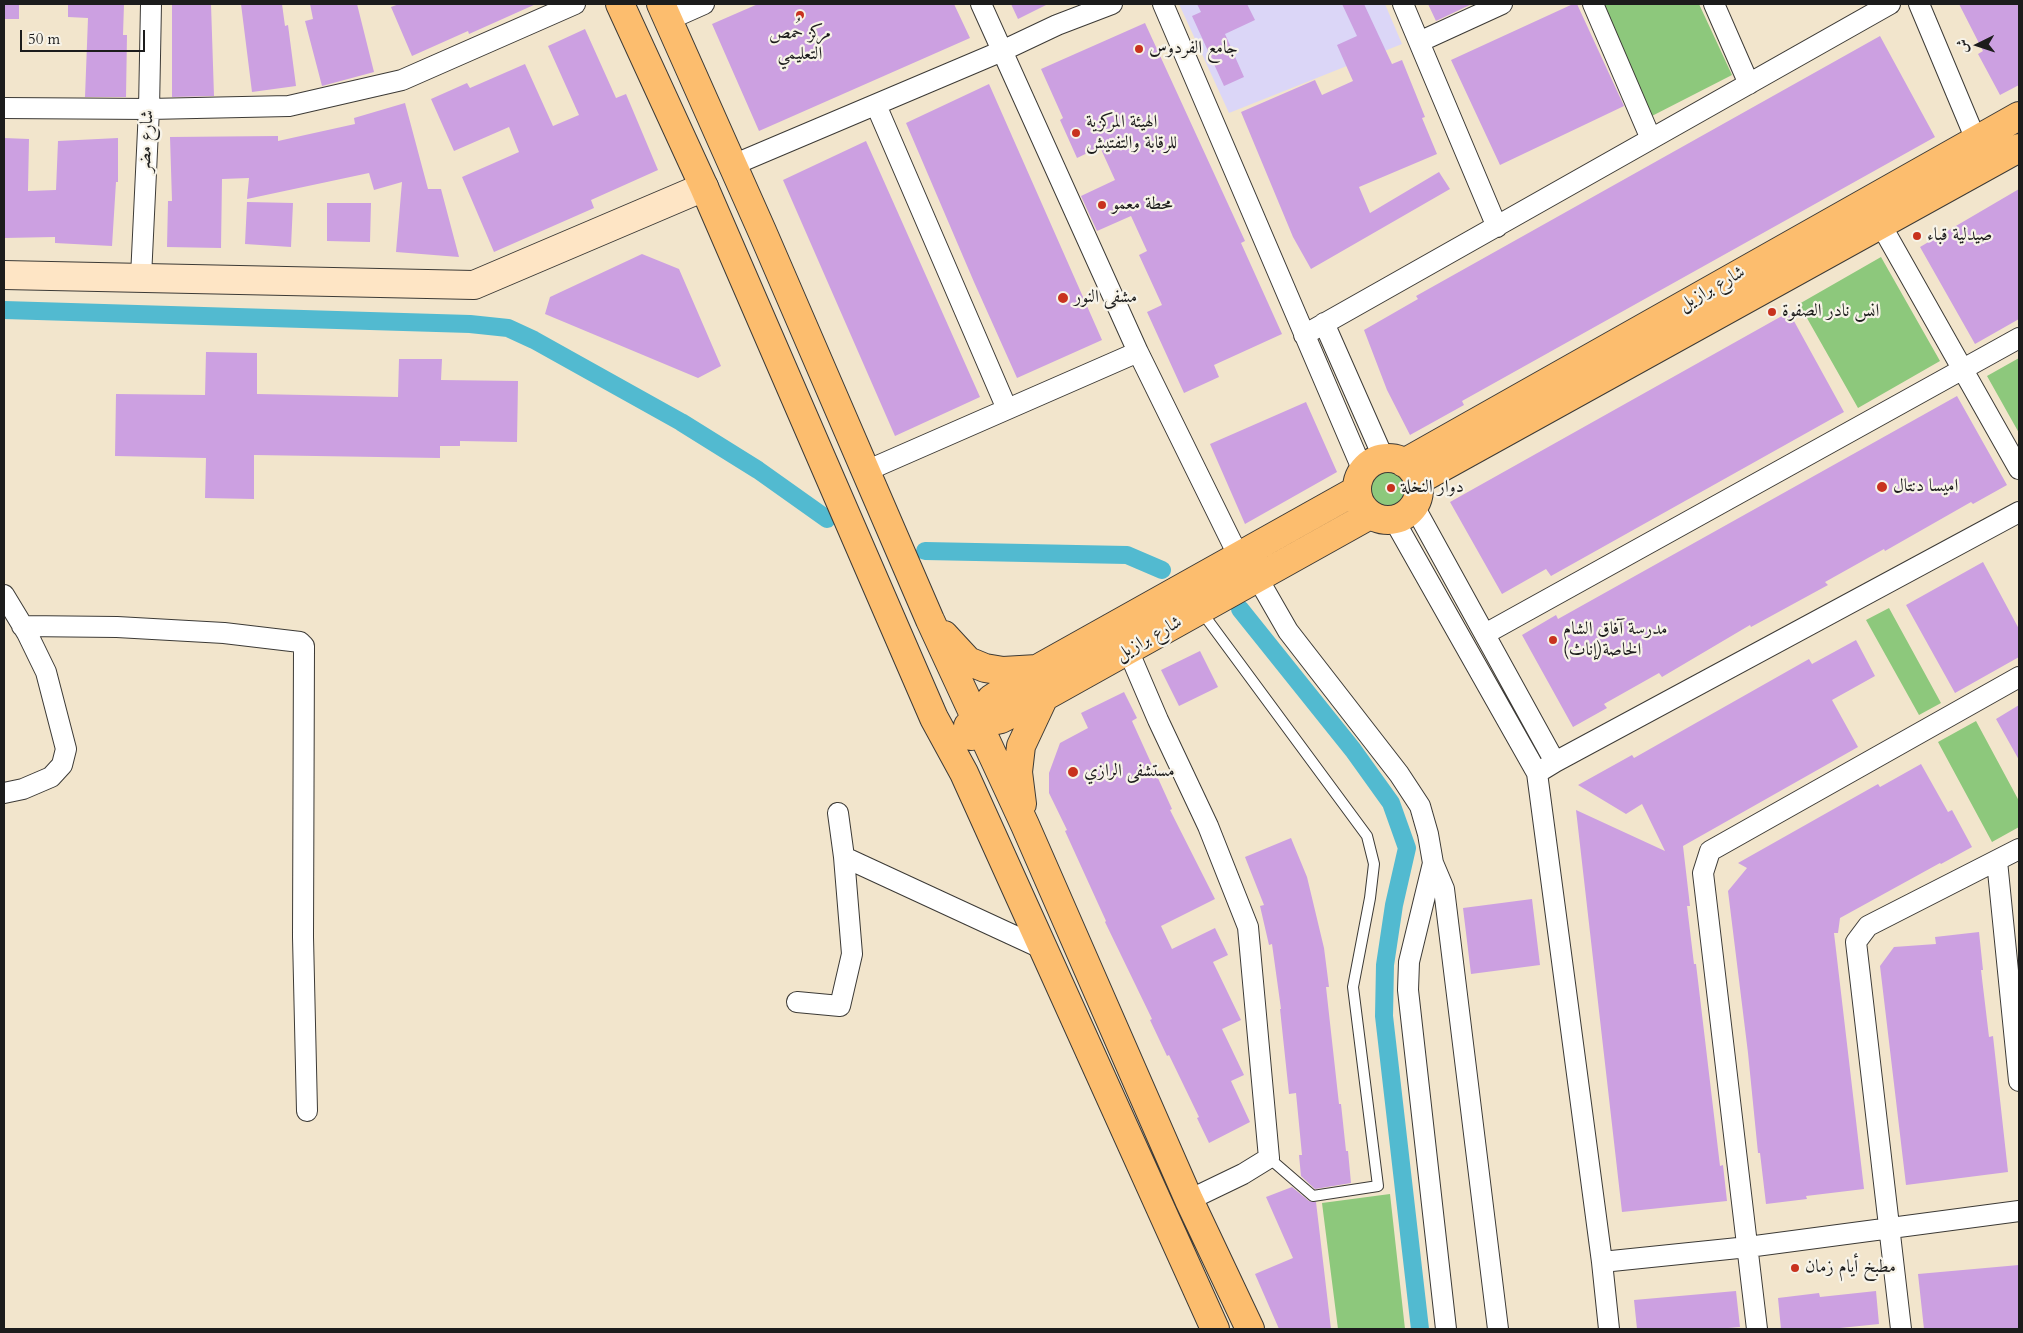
<!DOCTYPE html>
<meta charset="utf-8">
<style>
body{margin:0}
#map{position:relative;width:2023px;height:1333px;overflow:hidden;background:#f2e5cc;font-family:Cardo,Amiri,serif}
canvas{display:block}
.frame{position:absolute;inset:0;border:5px solid #1c1c1c;pointer-events:none}
.north{position:absolute;left:1953px;top:20px;width:50px;height:50px;-webkit-text-stroke:4px #f7f3e8;paint-order:stroke;rotate:266deg;font-size:14px;font-weight:700;line-height:20px;text-align:center;color:#1c1c1c}
.north::after{content:'';display:block;margin:auto;width:18px;height:22px;background:#1c1c1c;clip-path:polygon(50% 0,100% 100%,50% 72%,0 100%)}
.scale{position:absolute;left:20px;top:30px;width:125px;height:22px;box-sizing:border-box;border:2px solid #1c1c1c;border-top:0;padding-left:6px;font-size:15px;line-height:18px;white-space:nowrap;color:#1c1c1c;-webkit-text-stroke:4px #f7f3e8;paint-order:stroke}
</style>
<div id="map">
<canvas width="2023" height="1333"></canvas>
<div class="frame"></div>
<div class="north">ش</div>
<div class="scale">50 m</div>
</div>
<script>
const context = document.querySelector('canvas').getContext('2d');
context.lineJoin = 'round';
function fillPath(path, color) { context.fillStyle = color; context.fill(path, 'evenodd'); }
const shape = rows => new Path2D(rows.map(r => 'M' + r).join(''));
function stroke(path, color, width, dash) { context.strokeStyle = color; context.lineWidth = width; context.lineCap = dash ? 'butt' : 'round'; context.setLineDash(dash || []); context.stroke(path); }
function label(font, color, halo, rows, align = 'center') {
  context.font = font + ' Cardo,Amiri,serif'; context.lineWidth = 4.5; context.setLineDash([]); context.textBaseline = 'middle'; context.strokeStyle = halo; context.fillStyle = color; for (const [text, x, y, turn = 0] of rows) {
    context.save(); context.translate(x, y); context.rotate((+turn || 0) * Math.PI / 180); context.textAlign = isNaN(turn) ? turn : align; if (halo) context.strokeText(text, 0, 0); context.fillText(text, 0, 0); context.restore();
  }
}
const built = shape([
 [1179,4,1385,4,1402,44,1229,113]
]);
const green = shape([
 [1602,4,1699,4,1732,75,1648,118],
 [1881,257,1940,361,1858,408,1799,304],
 [2019,358,2019,433,1987,376],
 '1370 490a18 18 0 1 1 36 0a18 18 0 1 1-36 0Z',
 [1889,608,1941,703,1919,715,1866,620],
 [1976,721,2019,801,2019,827,1992,842,1938,742],
 [1390,1194,1405,1329,1338,1329,1322,1203]
]);
const canal = shape([
 [4,310,470,324,508,328,534,340,681,422,758,470,827,519],
 [925,551,1127,555,1162,570],
 [1240,609,1353,750,1391,803,1407,848,1394,905,1385,965,1384,1016,1420,1329]
]);
const building = shape([
 [4,4,19,4,19,19,4,19],
 [68,4,124,4,123,35,127,35,126,97,85,97,88,18,68,17],
 [172,4,211,4,214,96,172,97],
 [241,4,282,4,285,26,288,25,296,86,252,92],
 [310,4,357,4,374,72,322,86,305,21,313,19],
 [399,4,536,4,469,34,468,31,412,56,391,7],
 [758,4,954,4,970,38,759,131,712,24],
 [1011,4,1048,4,1018,19],
 [1197,4,1247,4,1255,20,1225,34,1244,77,1224,86,1192,16,1201,12],
 [1342,4,1364,4,1392,64,1402,60,1425,117,1422,118,1437,154,1359,187,1370,213,1439,172,1450,189,1311,269,1293,237,1241,112,1315,80,1322,95,1353,81,1337,45,1357,36],
 [1428,4,1472,4,1436,21],
 [1573,4,1577,4,1624,106,1500,165,1451,60],
 [1959,4,2019,4,2019,85,2000,95,1978,54,1983,51],
 [1145,23,1245,241,1241,243,1282,334,1214,365,1219,377,1184,393,1147,312,1162,305,1139,255,1147,251,1131,216,1097,231,1081,196,1115,180,1100,147,1077,158,1060,120,1063,118,1041,69],
 [585,29,616,98,626,94,658,170,591,200,594,208,494,252,462,177,519,152,509,127,454,151,431,99,467,83,470,88,525,64,553,126,579,115,548,46],
 [1880,36,1935,137,1462,401,1464,405,1410,435,1387,390,1364,330,1418,299,1416,296],
 [989,84,1102,340,1017,378,974,282,906,123],
 [405,103,428,189,441,189,459,257,396,252,402,182,374,190,369,173,247,199,249,178,222,179,221,248,167,247,168,201,172,201,170,137,278,136,278,141,355,124,354,118],
 [4,138,29,139,28,191,56,190,58,141,118,138,118,182,116,182,112,246,55,243,55,237,4,238],
 [866,141,980,397,895,436,783,180],
 [2019,189,2019,319,1975,344,1920,247],
 [247,202,293,203,291,247,245,244],
 [327,203,371,203,370,242,327,241],
 [642,254,679,269,721,366,698,378,545,314,550,297],
 [1789,312,1844,412,1551,576,1546,569,1502,594,1450,502],
 [206,352,257,353,257,394,398,397,399,359,442,359,441,380,518,381,517,442,460,441,460,446,440,446,440,458,254,455,254,499,205,498,206,458,115,456,116,394,205,395],
 [1957,396,2007,485,1973,504,1971,502,1885,551,1884,549,1825,582,1828,585,1751,627,1750,625,1662,677,1659,673,1604,704,1607,708,1573,727,1522,635,1556,615,1558,619],
 [1306,402,1337,472,1245,524,1210,444],
 [1983,562,2019,629,2019,657,1955,693,1906,605],
 [1856,640,1875,676,1832,700,1858,747,1683,846,1690,906,1687,906,1694,964,1696,964,1720,1166,1723,1165,1727,1201,1622,1212,1576,810,1665,851,1642,804,1626,814,1578,785,1632,755,1634,758,1809,659,1812,664],
 [1200,651,1218,687,1179,706,1161,670],
 [1124,692,1137,718,1132,721,1172,809,1170,810,1215,899,1161,926,1172,949,1215,928,1228,955,1213,962,1241,1020,1222,1029,1244,1075,1231,1081,1250,1122,1209,1143,1197,1118,1199,1117,1169,1055,1167,1056,1150,1020,1152,1019,1105,922,1106,921,1065,831,1067,830,1049,793,1049,773,1060,743,1088,728,1081,713],
 [2019,705,2019,760,1996,719],
 [1921,764,1948,812,1952,810,1972,847,1941,864,1940,863,1840,918,1838,933,1834,933,1864,1189,1806,1196,1807,1199,1766,1204,1760,1153,1758,1153,1748,1053,1728,891,1747,868,1738,863,1878,784,1880,787],
 [1291,838,1307,877,1324,948,1329,987,1326,987,1339,1104,1341,1104,1346,1151,1348,1151,1351,1183,1315,1189,1301,1176,1299,1155,1302,1155,1296,1093,1289,1094,1280,1009,1281,1009,1272,944,1269,945,1260,906,1264,905,1245,857],
 [1532,899,1540,965,1471,974,1463,908],
 [1979,932,1983,970,1981,970,1989,1037,1993,1036,2008,1172,1906,1185,1880,966,1894,947,1936,944,1935,937],
 [1292,1187,1309,1201,1316,1202,1331,1329,1279,1329,1255,1274,1293,1258,1266,1197],
 [2019,1265,2019,1329,1924,1329,1918,1274],
 [1736,1291,1740,1327,1716,1329,1637,1329,1634,1300],
 [1876,1291,1879,1324,1830,1329,1781,1329,1778,1298,1819,1293,1820,1297]
]);
const lane = shape([
 [1201,611,1367,836,1374,864,1370,898,1353,987,1378,1186,1313,1196,1269,1158]
]);
const street = shape([
 [981,4,1138,352,1238,555],
 [1163,4,1363,471],
 [1403,4,1497,227],
 [1593,4,1651,139],
 [1714,4,1749,84],
 [1919,4,1976,140],
 [668,20,704,4],
 [1419,42,1502,4],
 [876,105,1007,409],
 [4,108,149,109,289,106,402,80,575,4],
 [733,165,1002,51,1057,25,1112,4],
 [1881,225,2019,469],
 [141,277,149,109,151,4],
 [1324,323,1384,459],
 [1304,335,1890,4],
 [866,471,1138,352],
 [1414,506,1555,762],
 [1394,520,1537,773,1602,1262,1609,1329],
 [1257,577,1288,631,1399,774,1420,806,1428,834,1433,863,1409,962,1408,990,1446,1329],
 [4,595,27,633,46,672,66,749,62,765,51,777,23,789,4,793],
 [22,626,117,627,224,633,300,642,304,646,303,937,307,1111],
 [1485,634,2019,338],
 [1128,650,1158,720,1208,826,1248,927,1269,1158,1243,1174,1189,1200],
 [1537,773,1555,762,2019,512],
 [838,813,844,857],
 [1997,861,2019,1081],
 [1433,863,1444,889,1498,1329],
 [797,1002,840,1006,852,954,844,857,1043,949],
 [1602,1262,1748,1247,2019,1211],
 [1757,1329,1703,873,1710,851,2019,677],
 [1901,1329,1856,942,1868,926,2019,849]
]);
const secondary = shape([
 [4,275,474,285,704,187]
]);
const highway = shape([
 [620,4,704,187,934,718,964,773,1215,1329],
 [661,4,762,231,930,620,1025,825,1189,1200,1250,1329],
 '1357 489a31 31 0 1 1 62 0a31 31 0 1 1-62 0Z',
 [1404,463,2019,116],
 [1417,481,2019,148],
 [944,635,968,661,985,668,1003,671,1037,669],
 [968,726,1001,719,1044,697,1370,515],
 [971,736,991,699,1037,669,1357,490],
 [1022,804,1018,772,1021,746,1044,697]
]);
const markers = [
 [800,15,5,"#c8321e"],
 [1139,49,5,"#c8321e"],
 [1076,133,5,"#c8321e"],
 [1102,205,5,"#c8321e"],
 [1917,236,5,"#c8321e"],
 [1063,298,6,"#c8321e"],
 [1772,312,5,"#c8321e"],
 [1882,487,6,"#c8321e"],
 [1391,488,5,"#c8321e"],
 [1553,640,5,"#c8321e"],
 [1073,772,6,"#c8321e"],
 [1795,1268,5,"#c8321e"]
];
const poiNames = [
 ["مركز حُمص",800,34,"center"],
 ["التعليمي",800,55,"center"],
 ["جامع الفردوس",1149,49],
 ["الهيئة المركزية",1086,123],
 ["للرقابة والتفتيش",1086,144],
 ["محطة معمو",1112,205],
 ["صيدلية قباء",1927,236],
 ["مشفى النور",1074,298],
 ["انس نادر الصفوة",1782,312],
 ["اميسا دنتال",1893,487],
 ["دوار النخلة",1401,488],
 ["مدرسة آفاق الشام",1563,630],
 ["الخاصة(إناث)",1563,651],
 ["مستشفى الرازي",1084,772],
 ["مطبخ أيام زمان",1805,1268]
];
const streetNames = [
 ["شارع مضر",147,141,-87],
 ["شارع برازيل",1712,289,-29],
 ["شارع برازيل",1149,639,-29]
];
fillPath(built, '#dbd6f7');
fillPath(green, '#8dc87c');
stroke(canal, '#52bad0', 18);
fillPath(building, '#cca0e1');
stroke(lane, '#3c3a36', 12);
stroke(street, '#3c3a36', 22);
stroke(secondary, '#3c3a36', 30);
stroke(highway, '#3c3a36', 30);
stroke(lane, '#fff', 10);
stroke(street, '#fff', 20);
stroke(secondary, '#fee5c5', 28);
stroke(highway, '#fcbd6e', 28);
for (const [x, y, r, color] of markers) { const dot = new Path2D(); dot.arc(x, y, r, 0, 2 * Math.PI); context.fillStyle = color; context.fill(dot); stroke(dot, '#f7f3e8', 2); }
label('18px', '#1c1c1c', '#f7f3e8', poiNames, 'left');
label('18px', '#1c1c1c', '#f7f3e8', streetNames);
</script>
